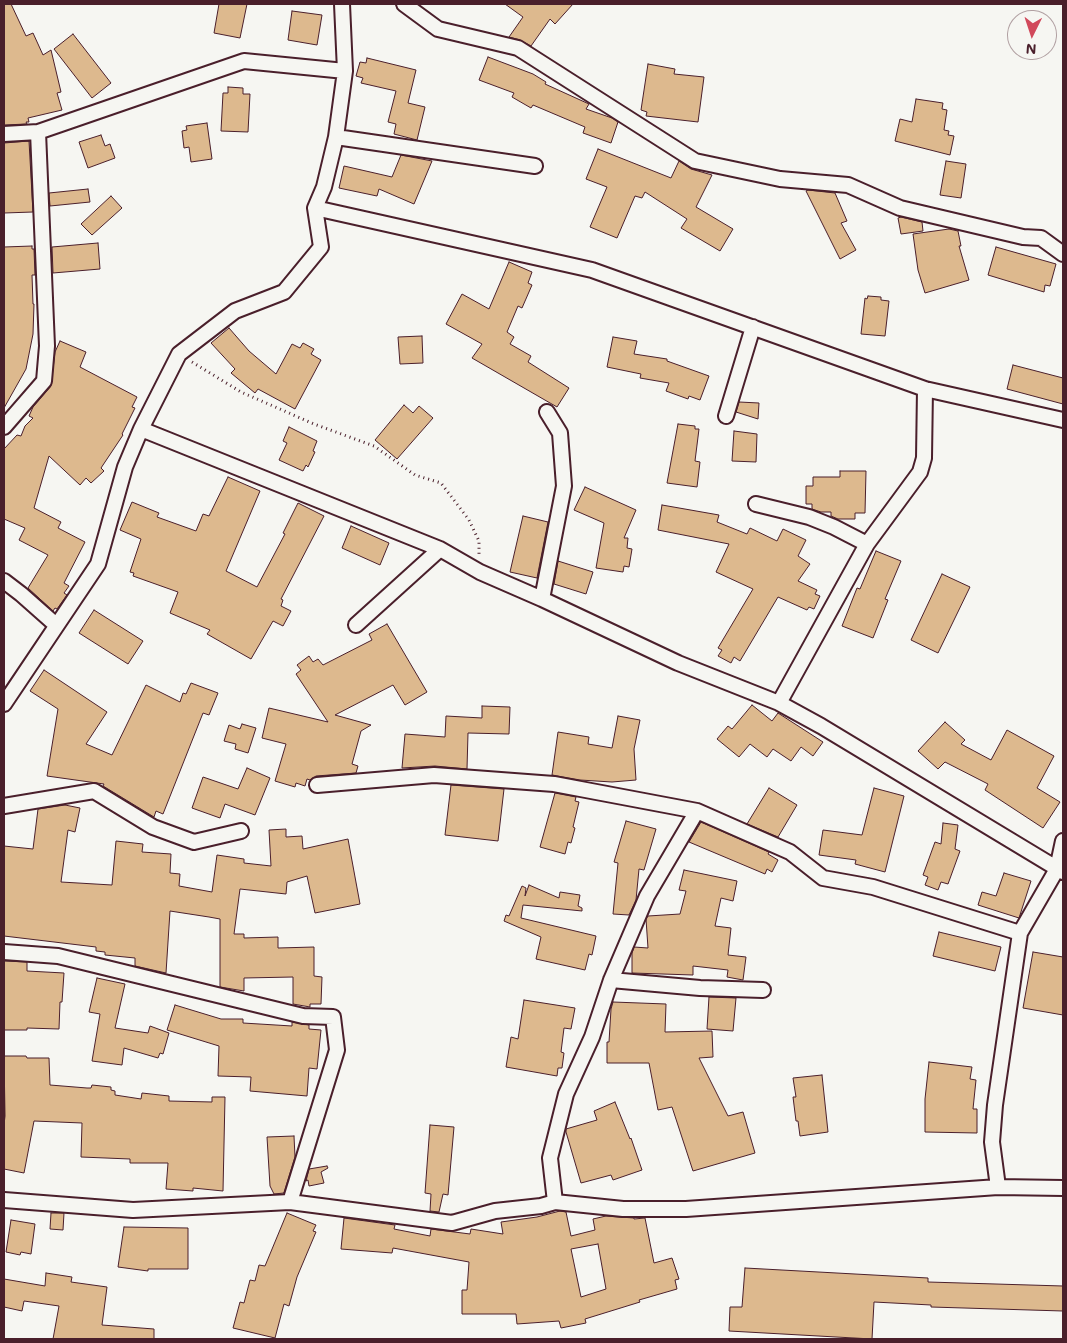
<!DOCTYPE html>
<style>
body{margin:0}
#map{position:relative;width:1067px;height:1343px;overflow:hidden;background:#f6f6f2;font-family:Mali,sans-serif}
canvas{display:block}
.frame{position:absolute;inset:0;border:5px solid #4a1f2b;pointer-events:none}
.north{position:absolute;left:1007px;top:10px;width:50px;height:50px;box-sizing:border-box;background:#f6f6f2;border:1px solid #b1a0a2;border-radius:50%;rotate:184deg;font-size:14px;font-weight:700;line-height:20px;text-align:center;color:#4a1f2b}
.north::after{content:'';display:block;margin:auto;width:18px;height:22px;background:#d1495b;clip-path:polygon(50% 0,100% 100%,50% 72%,0 100%)}
</style>
<div id="map">
<canvas width="1067" height="1343"></canvas>
<div class="frame"></div>
<div class="north">N</div>
</div>
<script>
const context = document.querySelector('canvas').getContext('2d');
context.lineJoin = 'round';
function fillPath(path, color) { context.fillStyle = color; context.fill(path, 'evenodd'); }
const shape = rows => new Path2D(rows.map(r => 'M' + r).join(''));
function stroke(path, color, width, dash) { context.strokeStyle = color; context.lineWidth = width; context.lineCap = dash ? 'butt' : 'round'; context.setLineDash(dash || []); context.stroke(path); }
const building = shape([
 [4,4,11,4,26,36,33,33,43,55,51,50,61,92,57,93,62,110,28,118,29,122,26,122,27,124,4,125,4,4],
 [219,4,247,4,240,38,214,33,219,4],
 [505,4,573,4,555,24,550,19,531,46,520,40,509,37,523,17,505,4],
 [292,11,322,15,317,45,288,40,292,11],
 [73,34,111,83,92,98,54,49,73,34],
 [488,57,533,74,546,82,545,84,589,104,586,109,612,118,618,122,611,143,583,133,585,127,533,105,531,108,512,97,514,93,479,80,488,57],
 [367,58,416,70,408,103,425,107,417,140,394,134,396,124,388,122,396,91,361,83,363,78,356,76,360,62,366,63,367,58],
 [648,64,675,69,674,74,704,77,698,122,646,116,647,112,641,110,648,64],
 [228,87,243,88,243,94,250,94,248,132,221,131,223,93,228,93,228,87],
 [916,99,943,103,942,109,947,110,944,130,949,131,948,135,954,136,950,155,895,141,900,119,912,122,916,99],
 [207,123,212,159,191,162,189,147,184,148,182,131,187,130,186,126,207,123],
 [101,135,105,146,110,144,115,158,88,168,79,142,101,135],
 [29,141,33,212,4,213,4,143,29,141],
 [598,149,671,178,679,161,691,169,712,175,696,207,733,229,720,251,681,228,687,219,645,192,642,198,635,196,617,238,590,227,607,187,586,179,598,149],
 [401,155,432,161,414,204,379,189,377,196,339,188,344,166,392,177,401,155],
 [946,161,966,164,961,198,940,195,946,161],
 [88,189,90,202,50,206,49,193,88,189],
 [808,190,835,193,847,221,841,223,856,250,840,259,806,191,808,190],
 [111,196,122,208,92,235,81,224,111,196],
 [901,217,922,222,923,231,901,234,898,218,901,217],
 [949,229,958,231,961,246,959,246,969,280,925,293,918,270,913,234,949,229],
 [98,243,100,269,53,273,52,247,98,243],
 [32,246,32,249,34,249,35,275,32,275,33,304,34,304,33,334,26,369,4,408,4,247,32,246],
 [996,247,1056,264,1050,286,1045,285,1044,292,988,275,996,247],
 [509,262,532,272,528,283,532,285,522,308,518,306,507,332,514,337,510,344,531,356,528,362,569,388,557,407,472,358,482,344,446,324,462,294,489,309,509,262],
 [868,296,881,297,881,300,889,301,885,336,861,334,865,298,867,299,868,296],
 [229,328,249,351,276,374,292,344,300,348,303,343,314,349,311,354,321,360,295,409,258,389,255,393,231,373,235,369,211,343,229,328],
 [422,336,423,363,400,364,398,337,422,336],
 [613,337,637,341,634,354,667,359,667,361,709,376,700,400,689,396,688,399,666,391,669,383,640,378,641,374,607,367,613,337],
 [60,341,86,352,80,367,137,397,132,407,135,408,122,434,123,435,101,468,104,471,91,483,86,478,80,485,49,456,34,508,61,522,58,528,85,542,64,583,69,586,64,593,67,595,57,609,55,608,53,611,28,588,48,555,19,540,25,528,4,519,4,449,17,435,21,436,25,426,33,418,29,416,33,407,51,386,55,352,60,341],
 [1013,365,1063,378,1063,404,1007,389,1013,365],
 [739,402,759,403,758,419,736,412,739,402],
 [404,405,413,413,419,406,433,418,397,459,375,440,404,405],
 [678,424,695,426,695,429,699,429,695,461,700,462,697,487,667,483,678,424],
 [289,427,317,441,313,451,315,452,308,467,306,465,303,471,279,460,287,443,283,441,289,427],
 [734,431,757,434,756,462,732,461,734,431],
 [840,471,866,471,865,513,855,513,855,519,838,519,831,516,831,512,821,512,812,509,812,504,806,504,806,486,813,486,813,477,840,477,840,471],
 [228,477,260,491,226,571,257,587,285,534,283,533,298,503,324,516,281,599,283,600,281,606,291,611,283,626,273,621,251,659,207,634,210,630,170,613,178,592,133,576,134,573,130,572,141,539,120,530,132,502,159,513,157,517,196,531,203,514,209,516,228,477],
 [585,487,636,510,624,538,628,538,627,548,632,549,629,567,624,566,623,572,596,568,604,523,574,510,585,487],
 [662,505,719,515,717,522,747,534,750,528,777,541,783,529,806,540,798,556,810,564,798,581,817,590,815,594,820,596,814,609,809,607,807,610,778,597,740,661,734,657,731,663,718,656,722,650,718,648,753,589,716,572,729,544,658,530,662,505],
 [523,516,548,522,537,578,510,572,523,516],
 [351,526,389,543,380,565,342,548,351,526],
 [876,551,901,561,885,599,888,600,873,638,842,626,857,588,860,589,876,551],
 [558,561,593,572,586,594,554,584,558,561],
 [942,574,970,587,938,653,911,640,942,574],
 [94,610,143,641,128,664,79,633,94,610],
 [387,624,427,692,405,705,393,685,335,715,371,725,361,731,352,764,358,766,356,773,316,776,310,780,307,779,305,786,296,783,295,787,275,781,286,744,262,738,269,708,328,722,296,674,301,670,297,665,309,656,313,662,318,659,323,665,372,640,369,634,387,624],
 [44,670,107,712,86,744,112,755,146,685,180,702,183,693,186,694,191,683,218,693,209,715,203,713,163,814,156,811,154,817,103,786,104,784,47,776,58,709,30,691,44,670],
 [752,705,772,721,778,713,823,742,813,756,801,747,791,761,773,749,767,757,750,744,739,757,717,739,728,726,732,729,752,705],
 [482,706,510,707,509,734,468,733,467,769,435,766,402,768,405,734,445,737,446,716,482,718,482,706],
 [618,716,640,720,634,749,636,780,612,782,580,780,552,775,558,732,589,737,588,744,612,748,618,716],
 [945,722,965,740,961,744,991,760,1007,730,1054,756,1037,788,1060,802,1043,828,985,790,988,784,945,762,938,769,918,751,945,722],
 [242,724,256,728,248,753,235,749,236,744,224,741,229,725,240,729,242,724],
 [247,768,270,778,255,815,225,804,220,818,192,808,203,777,238,789,247,768],
 [451,785,504,789,498,841,445,835,451,785],
 [769,788,797,805,778,837,747,824,769,788],
 [874,788,904,796,885,872,855,864,856,860,819,855,823,830,862,835,874,788],
 [555,793,576,797,575,801,579,802,573,827,575,828,571,843,568,842,565,854,540,847,555,793],
 [65,805,80,808,75,832,68,830,61,882,112,885,116,841,143,844,142,852,171,854,170,873,180,874,179,886,212,892,217,855,244,859,244,863,271,866,269,830,286,829,286,837,302,836,303,849,348,839,360,904,315,913,307,876,287,882,286,894,240,889,234,934,244,934,244,938,278,937,278,948,314,947,314,976,322,977,321,1004,310,1004,310,1007,293,1004,293,977,244,978,244,991,220,987,220,919,209,917,170,911,166,973,135,966,135,958,105,955,105,952,96,951,96,947,4,936,4,846,33,849,38,809,65,805],
 [626,821,656,829,644,870,639,869,636,900,629,915,613,914,618,863,614,862,626,821],
 [701,822,769,852,768,854,778,860,772,872,767,869,765,874,689,842,701,822],
 [943,823,958,825,955,849,960,851,948,884,941,882,938,890,925,885,928,877,923,875,935,842,941,844,943,823],
 [684,870,737,881,733,901,721,898,715,926,731,928,728,955,746,957,743,980,727,977,728,970,693,966,693,975,632,973,632,953,634,947,648,948,646,919,648,916,680,914,686,891,679,890,684,870],
 [1004,873,1031,881,1019,918,978,905,982,892,996,896,1004,873],
 [529,885,559,898,560,892,580,895,578,906,582,908,582,911,523,905,521,918,596,936,592,955,589,954,585,970,536,959,541,937,504,921,506,915,509,916,522,886,526,888,525,896,529,885],
 [939,932,1001,947,995,971,933,956,939,932],
 [1033,952,1063,957,1063,1015,1023,1008,1033,952],
 [4,961,27,962,27,971,64,973,62,1002,60,1002,59,1029,27,1028,27,1030,4,1030,4,961],
 [97,978,125,984,115,1028,148,1033,150,1026,169,1033,163,1054,160,1053,158,1058,124,1048,122,1065,92,1061,100,1014,89,1012,97,978],
 [709,997,736,998,733,1031,707,1029,709,997],
 [524,1000,575,1008,571,1029,564,1028,561,1052,564,1053,562,1068,558,1068,557,1076,506,1067,511,1037,518,1039,524,1000],
 [613,1002,666,1004,665,1032,712,1031,713,1057,699,1058,728,1116,743,1112,755,1153,693,1171,672,1107,658,1110,649,1063,607,1063,607,1042,609,1042,611,1009,613,1002],
 [175,1005,221,1019,243,1019,243,1023,292,1026,292,1022,309,1025,309,1029,321,1030,317,1069,309,1068,307,1096,250,1091,251,1077,218,1076,219,1046,167,1030,175,1005],
 [4,1056,26,1056,27,1058,49,1058,50,1085,87,1088,91,1088,92,1085,111,1087,111,1090,115,1091,115,1095,141,1099,142,1093,169,1096,169,1101,212,1102,212,1097,225,1097,223,1191,193,1188,193,1191,166,1189,168,1163,130,1163,130,1159,81,1157,82,1123,34,1121,24,1173,4,1169,4,1125,5,1116,4,1056],
 [929,1062,972,1067,970,1079,976,1080,973,1109,977,1109,977,1133,925,1132,925,1099,929,1062],
 [822,1075,828,1132,800,1136,798,1121,796,1121,793,1097,796,1097,793,1078,822,1075],
 [615,1102,630,1139,631,1138,642,1170,613,1180,611,1175,581,1183,566,1132,566,1129,597,1120,594,1111,615,1102],
 [430,1125,454,1127,448,1195,443,1194,439,1212,430,1211,431,1194,425,1193,430,1125],
 [294,1136,295,1157,284,1193,274,1194,270,1186,267,1137,294,1136],
 [327,1166,328,1168,321,1172,324,1183,309,1186,308,1180,306,1181,309,1169,327,1166],
 [560,1211,566,1212,571,1236,595,1230,593,1219,606,1216,634,1218,634,1219,645,1218,654,1263,672,1258,679,1279,675,1280,677,1289,639,1300,640,1302,585,1319,586,1323,561,1328,559,1321,517,1324,516,1314,462,1314,462,1290,467,1290,469,1262,393,1248,392,1253,341,1249,344,1218,395,1225,394,1229,430,1236,431,1229,470,1234,471,1229,503,1234,501,1222,537,1217,560,1211],
 [598,1244,606,1289,581,1297,571,1249,598,1244],
 [51,1213,64,1213,63,1230,50,1229,51,1213],
 [287,1213,316,1225,313,1231,316,1232,297,1277,289,1306,284,1304,275,1338,233,1328,240,1302,244,1303,250,1280,255,1281,259,1265,265,1266,287,1213],
 [11,1220,35,1224,31,1254,21,1252,20,1255,6,1252,11,1220],
 [124,1227,188,1228,188,1269,148,1269,148,1271,118,1267,124,1227],
 [745,1268,928,1278,928,1282,1063,1286,1063,1311,931,1307,931,1305,874,1302,872,1339,729,1331,730,1307,742,1307,745,1268],
 [46,1273,72,1277,71,1282,107,1287,102,1325,154,1329,154,1339,53,1339,59,1306,24,1301,22,1311,4,1307,4,1279,45,1286,46,1273]
]);
const path = shape([
 [192,362,241,392,314,424,374,446,415,475,441,483,469,520,479,541,479,557]
]);
const minor = shape([
 [404,4,438,29,518,48,695,161,780,179,848,185,900,208,1023,237,1041,238,1063,254],
 [4,134,38,132,244,61,345,71],
 [336,137,535,166],
 [315,208,592,270,925,389,1063,420],
 [726,416,753,327],
 [4,427,44,381,47,346,38,132],
 [141,429,440,549,480,572,542,599,678,663,779,703,821,726,1063,872],
 [756,504,809,517,834,527,867,544],
 [4,581,21,594,56,625],
 [542,599,564,486,560,433,547,412],
 [356,625,440,549],
 [779,703,867,544,920,472,924,458,925,389],
 [4,704,98,564,125,467,141,429,179,354,235,311,284,292,321,247,315,208,324,187,336,137,345,71,342,4],
 [317,785,434,775,554,784,697,811,790,852,823,878,873,887,1020,933],
 [4,806,94,791,153,827,194,842,241,831],
 [4,952,58,956,303,1016,333,1017,337,1050,290,1202],
 [611,980,700,988,763,990],
 [998,1187,992,1142,995,1105,1020,933,1057,869,1063,841],
 [4,1200,133,1210,290,1202,452,1223,495,1211,541,1206,555,1202,623,1209,686,1209,998,1187,1063,1188],
 [555,1202,550,1158,566,1094,592,1037,611,980,647,896,697,811]
]);
fillPath(building, '#ddb98e');
stroke(building, '#4a1f2b', 1);
stroke(minor, '#4a1f2b', 18);
stroke(path, '#4a1f2b', 3, [1, 4]);
stroke(minor, '#f6f6f2', 14);
</script>
